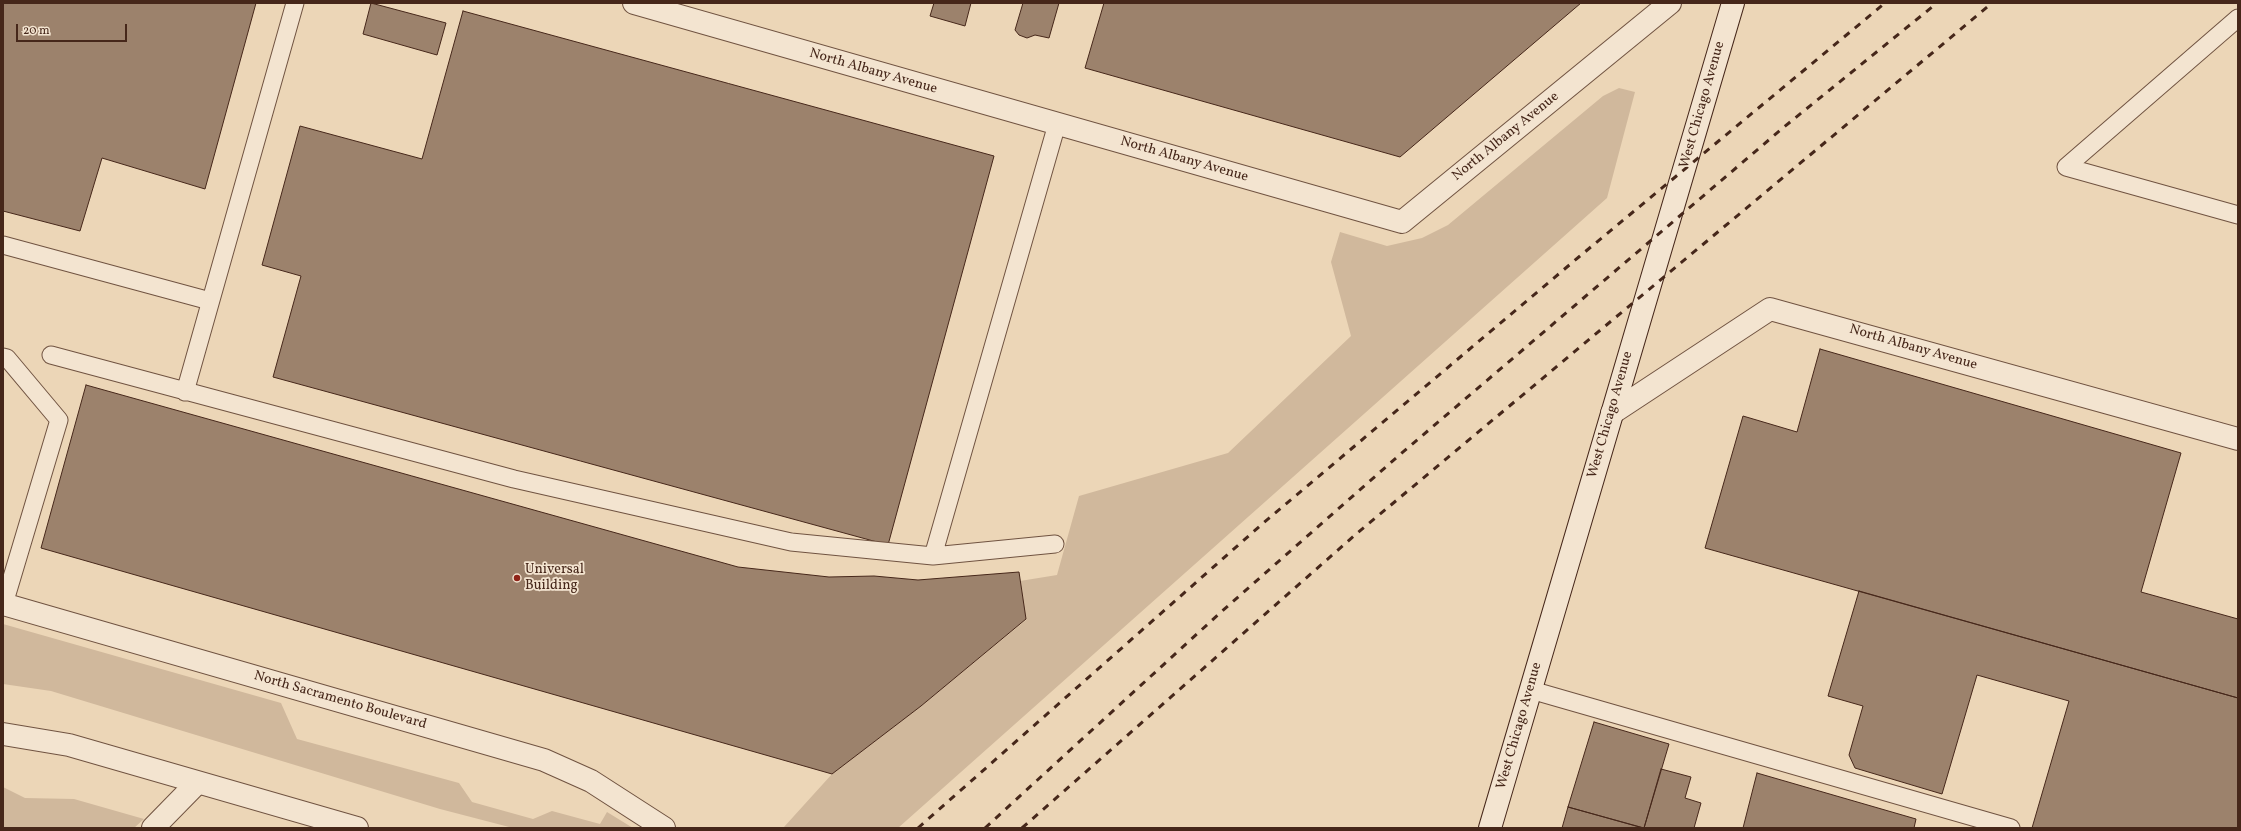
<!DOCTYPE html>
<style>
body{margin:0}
#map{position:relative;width:2241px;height:831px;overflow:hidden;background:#ecd6b7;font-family:Vollkorn,serif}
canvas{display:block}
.frame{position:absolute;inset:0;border:4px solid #46271a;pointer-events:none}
.scale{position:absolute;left:16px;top:24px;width:111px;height:18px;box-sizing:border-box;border:2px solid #46271a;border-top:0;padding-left:5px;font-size:12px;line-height:14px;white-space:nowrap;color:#46271a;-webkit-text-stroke:3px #f3e4d0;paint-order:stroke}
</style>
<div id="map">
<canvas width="2241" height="831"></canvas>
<div class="frame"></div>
<div class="scale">20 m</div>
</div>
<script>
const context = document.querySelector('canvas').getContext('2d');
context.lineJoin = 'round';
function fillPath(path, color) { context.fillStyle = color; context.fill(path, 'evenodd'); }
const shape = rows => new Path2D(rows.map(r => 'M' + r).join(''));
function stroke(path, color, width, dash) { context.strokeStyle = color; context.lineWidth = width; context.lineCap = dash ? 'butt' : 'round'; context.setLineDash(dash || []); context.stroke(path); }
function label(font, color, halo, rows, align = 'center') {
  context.font = font + ' Vollkorn,serif'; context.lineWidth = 3.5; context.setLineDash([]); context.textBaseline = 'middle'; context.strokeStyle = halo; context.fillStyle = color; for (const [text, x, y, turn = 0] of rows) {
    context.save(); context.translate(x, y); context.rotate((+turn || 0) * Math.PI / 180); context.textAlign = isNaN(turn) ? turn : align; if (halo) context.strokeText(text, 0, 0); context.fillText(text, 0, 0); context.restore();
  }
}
const green = shape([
 [1619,88,1635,92,1607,198,898,828,784,827,832,774,921,706,1026,620,1020,581,1057,575,1079,496,1228,453,1351,336,1331,262,1340,232,1387,246,1422,238,1448,225,1603,96],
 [3,624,281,703,297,739,459,783,472,802,533,819,552,811,600,824,607,812,633,828,513,828,440,809,51,691,3,684],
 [3,787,25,798,74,799,144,819,134,828,3,828]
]);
const building = shape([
 [3,3,256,3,205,189,102,158,80,231,3,211,3,3],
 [371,3,446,23,437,55,363,34,371,3],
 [934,3,971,3,965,26,930,16,934,3],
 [1023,3,1059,3,1049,38,1035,35,1027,38,1019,35,1015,30,1023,3],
 [1104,3,1581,3,1400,157,1085,68,1104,3],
 [463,11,994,156,888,545,273,377,301,276,262,265,300,126,422,159,463,11],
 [1820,349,2181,453,2141,592,2238,619,2238,698,1705,548,1743,416,1797,432,1820,349],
 [86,385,738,567,829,577,874,576,918,580,1019,572,1026,619,921,706,832,774,41,548,86,385],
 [1859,591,2238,698,2238,828,2032,828,2069,701,1977,675,1942,794,1855,768,1849,755,1863,706,1828,696,1859,591],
 [1594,722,1669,744,1644,828,1568,807,1594,722],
 [1661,769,1691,777,1685,798,1701,803,1694,828,1644,828,1661,769],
 [1757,773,1916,819,1914,828,1743,828,1757,773],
 [1568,807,1643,828,1562,828,1568,807]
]);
const service = shape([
 [2238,18,2066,167,2238,215],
 [3,245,210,301],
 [51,355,514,479,791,542,933,556,1055,544],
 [3,357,7,358,59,420,4,604],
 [185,392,295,3],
 [933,556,1057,124],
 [1531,690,2011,828]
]);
const minor = shape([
 [634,3,1402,222,1670,3],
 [1612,413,1770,309,2238,439],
 [3,604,544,760,591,781,664,828],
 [153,828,197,783]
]);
const tertiary = shape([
 [3,734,69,745,357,828]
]);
const secondary = shape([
 [1490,828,1733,3]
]);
const rail = shape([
 [918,828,1261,525,1580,256,1885,3],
 [985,828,1221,612,1396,458,1784,127,1937,3],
 [1022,828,1355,535,1992,3]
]);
const markers = [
 [517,578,4,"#8f2418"]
];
const streetNames = [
 ["North Albany Avenue",873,72,16],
 ["West Chicago Avenue",1703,105,-74],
 ["North Albany Avenue",1506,137,-39],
 ["North Albany Avenue",1184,160,16],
 ["North Albany Avenue",1913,348,16],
 ["West Chicago Avenue",1611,415,-74],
 ["North Sacramento Boulevard",340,701,16],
 ["West Chicago Avenue",1520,726,-74]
];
const poiNames = [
 ["Universal",525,570],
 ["Building",525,586]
];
fillPath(green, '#d0b89c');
fillPath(building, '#9c826c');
stroke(building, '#46271a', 1);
stroke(service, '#705341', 19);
stroke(minor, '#705341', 24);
stroke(tertiary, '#705341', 24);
stroke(secondary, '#46271a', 24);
stroke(service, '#f3e4d0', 17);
stroke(minor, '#f3e4d0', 22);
stroke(tertiary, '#f3e4d0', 22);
stroke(secondary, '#f3e4d0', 22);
stroke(rail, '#46271a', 3, [7, 7]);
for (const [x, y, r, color] of markers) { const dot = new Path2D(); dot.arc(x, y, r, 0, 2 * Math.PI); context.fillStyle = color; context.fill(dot); stroke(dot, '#f3e4d0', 1.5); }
label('14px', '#46271a', '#f3e4d0', streetNames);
label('14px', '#46271a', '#f3e4d0', poiNames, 'left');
</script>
